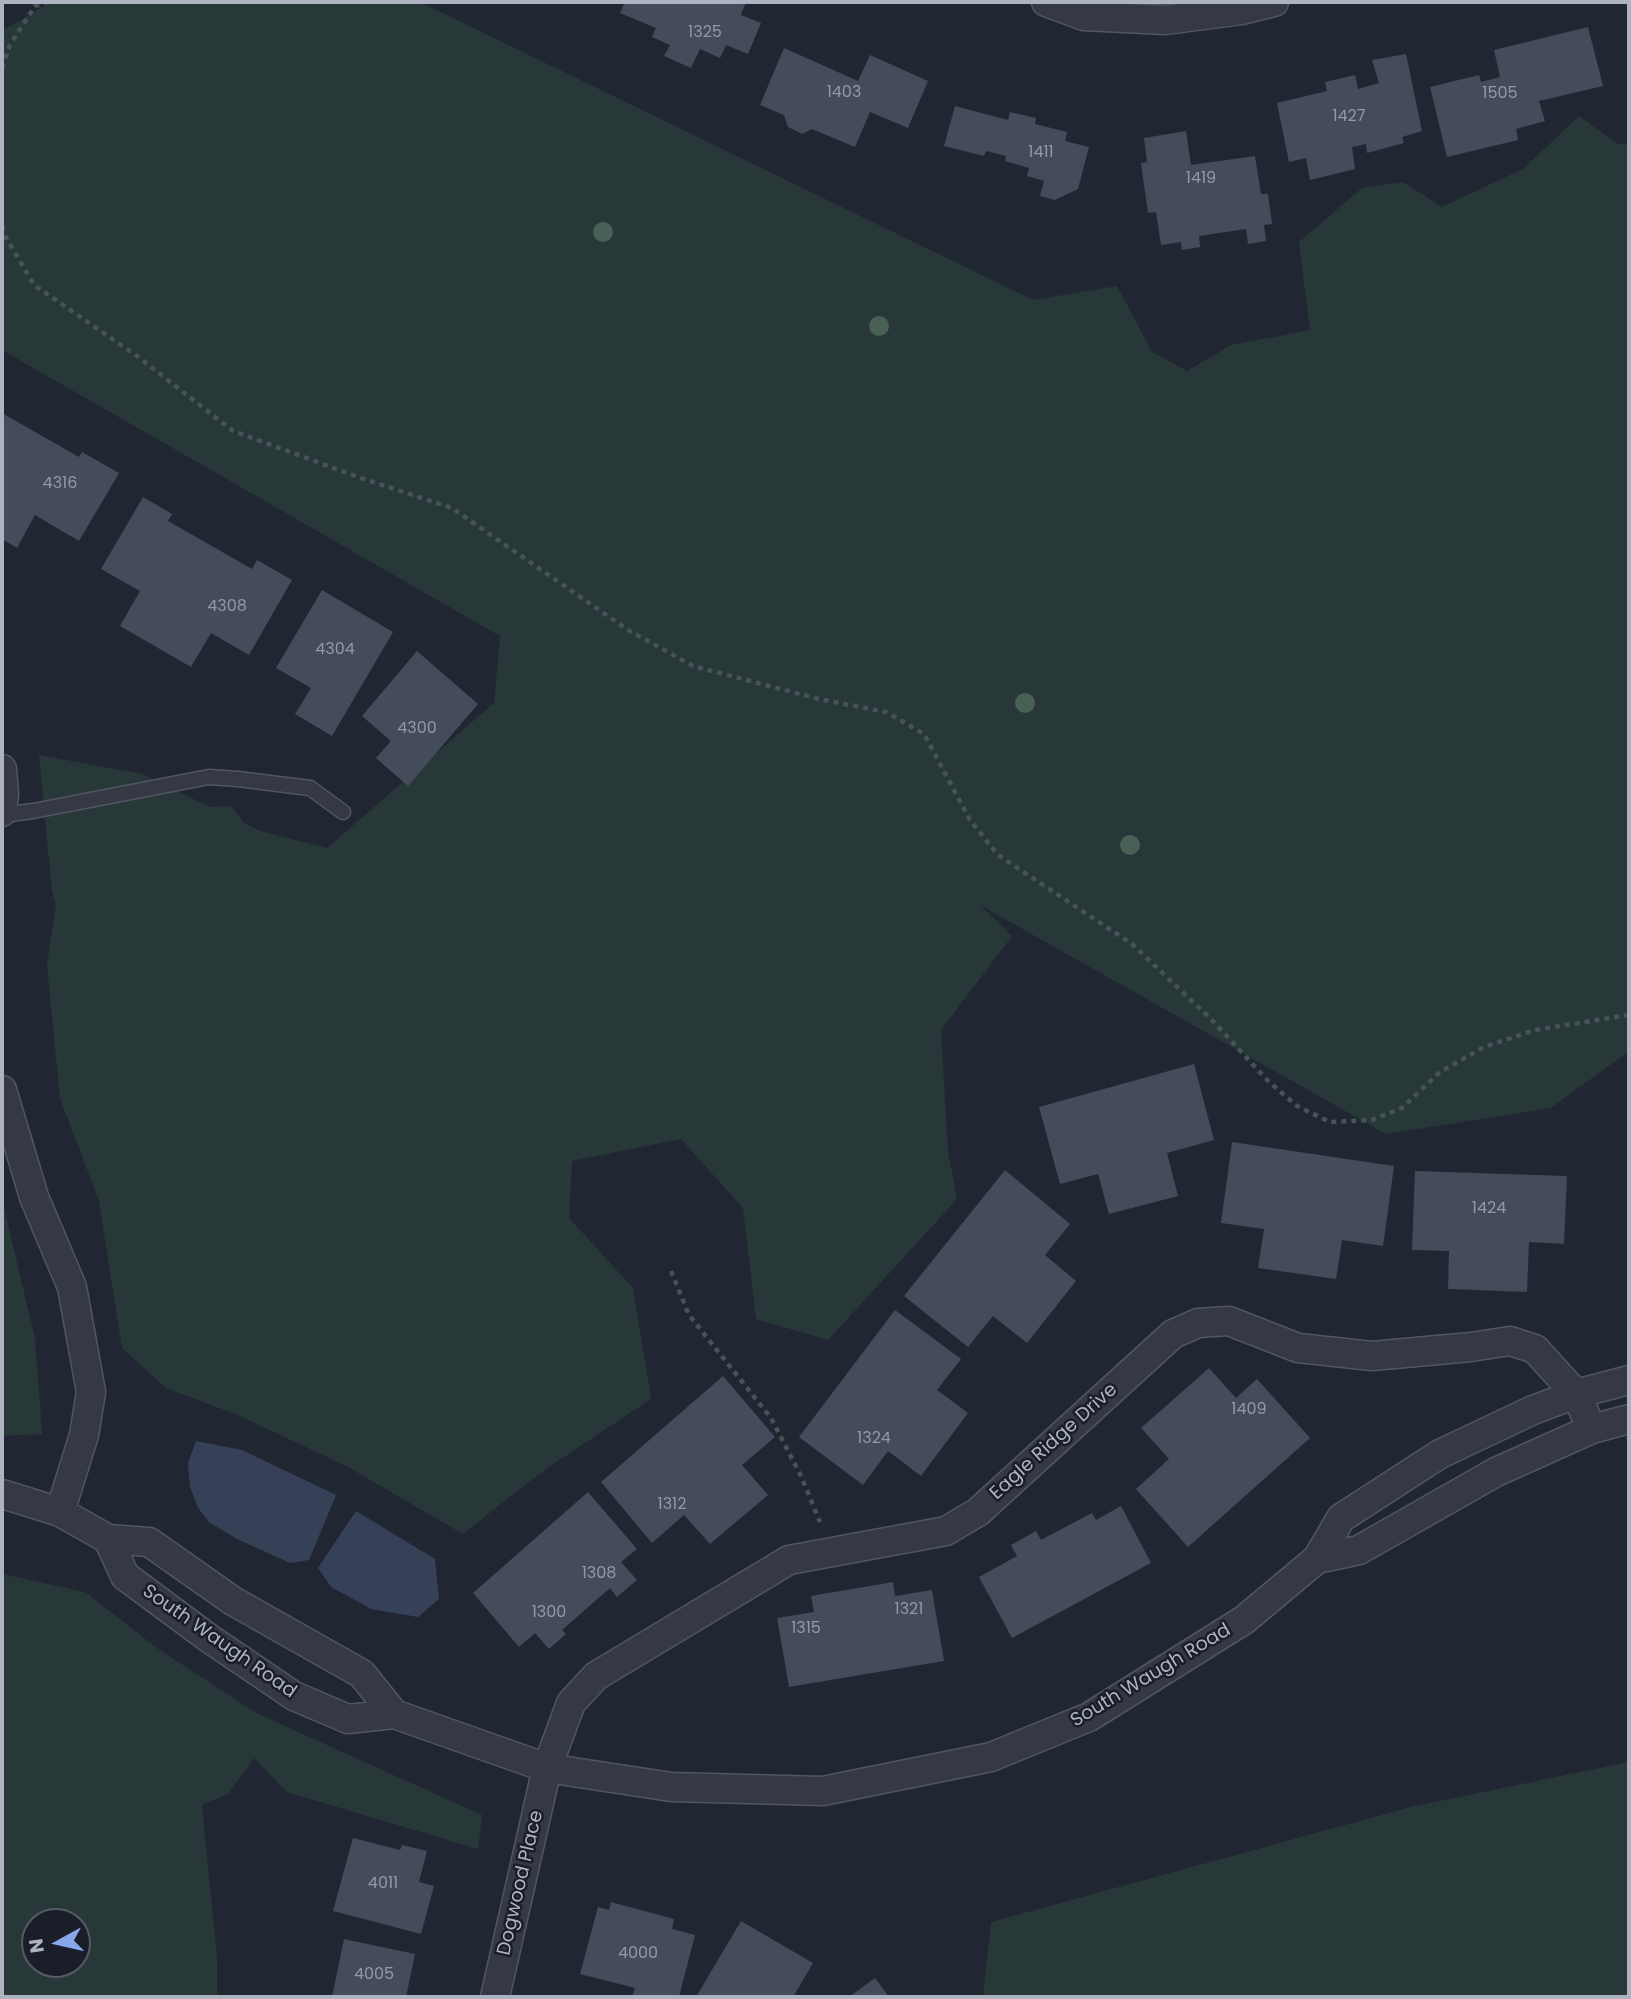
<!DOCTYPE html>
<style>
body{margin:0}
#map{position:relative;width:1631px;height:1999px;overflow:hidden;background:#212732;font-family:Poppins,sans-serif}
canvas{display:block}
.frame{position:absolute;inset:0;border:4px solid #aeb3c1;pointer-events:none}
.north{position:absolute;left:21px;top:1908px;width:70px;height:70px;box-sizing:border-box;background:#191e28;border:2px solid #555a65;border-radius:50%;rotate:262deg;font-size:19px;font-weight:700;line-height:28px;text-align:center;color:#aeb3c1}
.north::after{content:'';display:block;margin:auto;width:24px;height:32px;background:#88a6eb;clip-path:polygon(50% 0,100% 100%,50% 72%,0 100%)}
</style>
<div id="map">
<canvas width="1631" height="1999"></canvas>
<div class="frame"></div>
<div class="north">N</div>
</div>
<script>
const context = document.querySelector('canvas').getContext('2d');
context.lineJoin = 'round';
function fillPath(path, color) { context.fillStyle = color; context.fill(path, 'evenodd'); }
const shape = rows => new Path2D(rows.map(r => 'M' + r).join(''));
function stroke(path, color, width, dash) { context.strokeStyle = color; context.lineWidth = width; context.lineCap = dash ? 'butt' : 'round'; context.setLineDash(dash || []); context.stroke(path); }
function label(font, color, halo, rows, align = 'center') {
  context.font = font + ' Poppins,sans-serif'; context.lineWidth = 5; context.setLineDash([]); context.textBaseline = 'middle'; context.strokeStyle = halo; context.fillStyle = color; for (const [text, x, y, turn = 0] of rows) {
    context.save(); context.translate(x, y); context.rotate((+turn || 0) * Math.PI / 180); context.textAlign = isNaN(turn) ? turn : align; if (halo) context.strokeText(text, 0, 0); context.fillText(text, 0, 0); context.restore();
  }
}
const green = shape([
 [51,2,420,2,1033,300,1117,286,1152,352,1187,371,1231,345,1310,330,1299,242,1362,188,1403,182,1442,207,1523,169,1579,116,1618,144,1629,144,1629,1051,1551,1108,1386,1134,980,905,1012,936,941,1030,948,1152,957,1199,828,1340,756,1319,743,1208,681,1139,572,1161,569,1218,633,1288,651,1399,540,1473,463,1534,348,1467,238,1415,166,1388,122,1348,99,1201,60,1098,47,965,56,904,52,891,39,755,142,774,210,807,231,806,244,823,260,831,327,848,494,703,500,636,2,350,2,31],
 [2,1199,35,1339,42,1434,2,1436],
 [2,1574,85,1592,157,1648,256,1713,482,1815,478,1849,287,1792,254,1758,228,1794,202,1805,217,1957,217,1997,2,1997],
 [77,1922,77,1964,35,1964,35,1922],
 [1629,1762,1629,1997,983,1997,991,1922,1411,1807]
]);
const water = shape([
 [196,1441,242,1450,336,1495,309,1560,290,1563,239,1540,210,1523,198,1508,190,1487,188,1463],
 [356,1511,435,1559,439,1599,418,1617,371,1609,331,1587,318,1568]
]);
const building = shape([
 [625,2,746,2,741,15,761,23,748,54,726,45,720,58,700,49,691,68,664,56,670,45,652,37,656,28,620,13],
 [1588,27,1603,86,1539,101,1545,121,1516,129,1518,140,1447,157,1430,87,1479,75,1481,82,1500,77,1494,50],
 [784,48,858,81,870,55,928,81,908,128,870,112,855,147,812,129,802,134,788,127,784,115,760,105],
 [1406,54,1422,131,1402,137,1404,143,1367,153,1366,144,1352,147,1355,169,1310,180,1306,158,1289,162,1277,103,1327,91,1325,82,1355,75,1358,89,1379,83,1372,60],
 [955,106,1008,120,1010,112,1036,118,1035,124,1067,132,1065,141,1089,147,1078,189,1055,200,1040,196,1044,181,1027,176,1029,168,1005,161,1006,156,986,151,984,156,944,146],
 [1186,131,1191,165,1255,156,1261,194,1268,194,1272,224,1264,225,1266,241,1248,244,1246,229,1199,236,1200,247,1182,250,1181,242,1161,245,1156,212,1148,213,1141,163,1147,162,1144,138],
 [2,413,79,457,82,452,119,473,79,541,35,515,17,548,2,539],
 [143,497,172,514,168,521,252,569,257,560,292,580,249,655,211,633,191,667,120,626,140,591,101,569],
 [322,590,393,632,332,736,295,714,311,688,276,668],
 [417,651,478,704,408,786,376,758,391,741,362,716],
 [1194,1064,1214,1140,1167,1153,1178,1196,1109,1214,1098,1174,1060,1184,1039,1107],
 [1232,1142,1394,1166,1383,1246,1342,1240,1336,1279,1258,1268,1264,1229,1221,1223],
 [1005,1170,1070,1224,1045,1255,1076,1281,1027,1343,993,1316,968,1347,904,1296],
 [1415,1171,1567,1176,1564,1244,1529,1242,1527,1292,1448,1289,1449,1251,1412,1250],
 [895,1310,961,1359,937,1390,968,1413,921,1476,888,1451,863,1485,799,1437],
 [1209,1368,1236,1398,1257,1379,1310,1438,1188,1547,1136,1489,1169,1459,1141,1428],
 [723,1376,775,1437,742,1465,768,1495,710,1544,684,1515,652,1543,601,1482],
 [588,1492,637,1549,621,1562,637,1580,617,1597,610,1588,562,1630,566,1634,549,1649,535,1633,519,1647,473,1593],
 [1121,1506,1151,1563,1012,1638,979,1577,1017,1556,1011,1545,1036,1531,1041,1540,1092,1513,1096,1520],
 [893,1582,895,1596,932,1590,944,1661,789,1687,777,1618,814,1612,811,1596],
 [353,1838,400,1850,402,1845,427,1851,419,1882,434,1886,421,1934,333,1911],
 [611,1902,674,1919,672,1929,695,1935,679,1997,632,1997,635,1988,580,1974,598,1907,609,1910],
 [741,1921,813,1963,793,1997,696,1997],
 [344,1939,415,1954,406,1997,332,1997],
 [875,1978,889,1997,849,1997]
]);
const path = shape([
 [2,68,10,45,35,6,47,2],
 [2,226,5,236,34,285,137,356,233,431,358,477,452,508,628,630,693,666,819,699,886,712,924,734,970,820,998,855,1132,944,1212,1020,1268,1081,1297,1106,1330,1122,1372,1120,1402,1108,1440,1072,1484,1047,1535,1030,1629,1015],
 [671,1271,689,1315,771,1418,801,1476,820,1522]
]);
const lane = shape([
 [2,815,33,811,209,777,238,779,310,788,343,812]
]);
const street = shape([
 [1046,2,1084,16,1166,20,1242,10,1274,2],
 [2,769,4,794,2,812],
 [2,1090,34,1197,72,1287,91,1392,84,1435,60,1512],
 [2,1494,60,1512,108,1539,149,1542,233,1601,362,1674,394,1714],
 [108,1539,125,1576,210,1639,294,1696,348,1719,394,1714,547,1768,671,1787,823,1791,991,1757,1089,1717,1244,1620,1317,1559,1341,1518,1440,1454,1533,1410,1576,1394,1629,1380],
 [1317,1559,1359,1550,1496,1472,1592,1429,1629,1419],
 [495,1997,547,1768,571,1703,596,1676,789,1560,946,1531,978,1512,1173,1334,1198,1323,1229,1321,1298,1348,1372,1356,1471,1347,1510,1341,1535,1349,1576,1394,1592,1429]
]);
const trees = [
 [603,232],
 [879,326],
 [1025,703],
 [1130,845]
];
const numberNames = [
 ["1325",705,33],
 ["1403",844,93],
 ["1505",1500,94],
 ["1427",1349,117],
 ["1411",1041,153],
 ["1419",1201,179],
 ["4316",60,484],
 ["4308",227,607],
 ["4304",335,650],
 ["4300",417,729],
 ["1424",1489,1209],
 ["1409",1249,1410],
 ["1324",874,1439],
 ["1312",672,1505],
 ["1308",599,1574],
 ["1321",909,1610],
 ["1300",549,1613],
 ["1315",806,1629],
 ["4011",383,1884],
 ["4000",638,1954],
 ["4005",374,1975]
];
const streetNames = [
 ["Eagle Ridge Drive",1054,1442,-42],
 ["South Waugh Road",219,1642,35],
 ["South Waugh Road",1151,1676,-31],
 ["Dogwood Place",521,1883,-77]
];
fillPath(green, '#283839');
fillPath(water, '#364158');
fillPath(building, '#444b5a');
stroke(lane, '#515662', 17);
stroke(street, '#515662', 31);
stroke(path, '#465458', 4.5, [5, 5]);
stroke(lane, '#343943', 14);
stroke(street, '#343943', 28);
context.fillStyle = '#486056';
for (const [x, y] of trees) { context.beginPath(); context.arc(x, y, 10, 0, 2 * Math.PI); context.fill(); }
label('16px', '#9499a7', null, numberNames);
label('19px', '#aeb3c1', '#191e28', streetNames);
</script>
